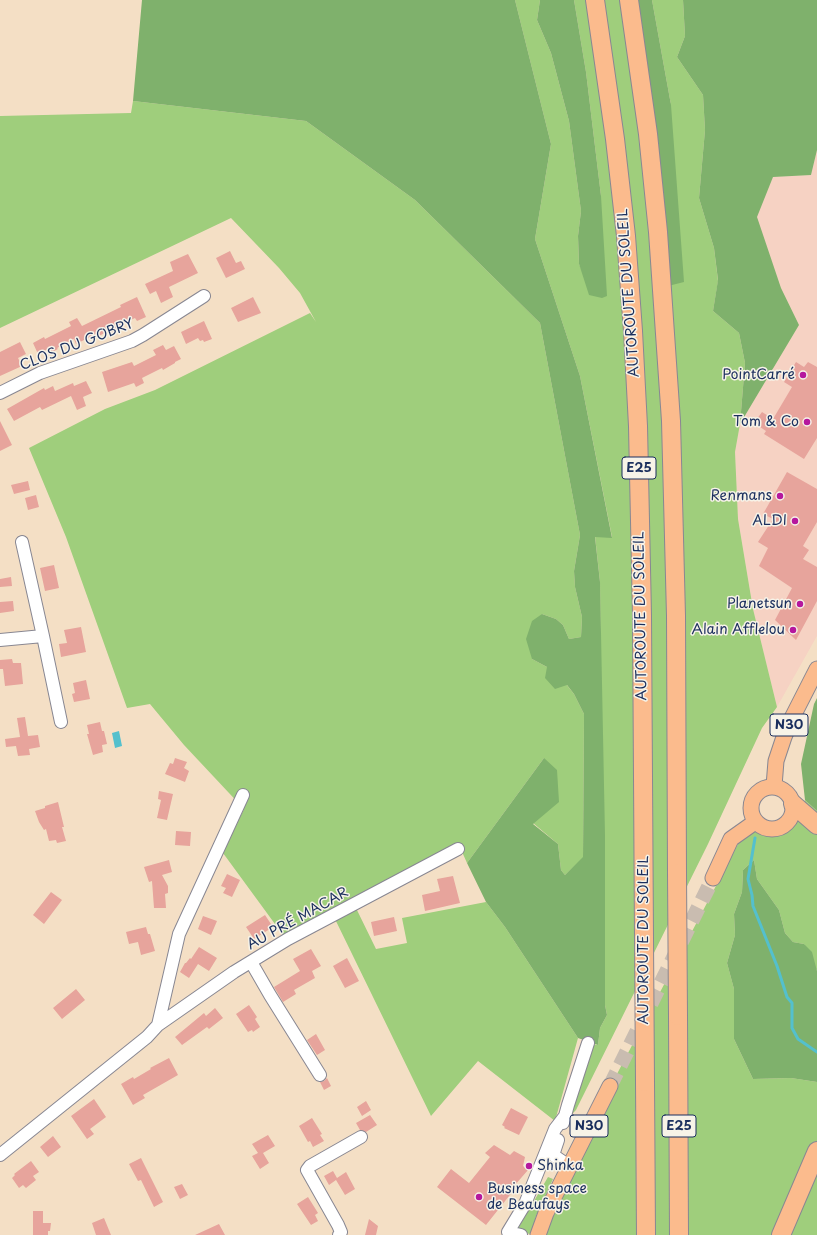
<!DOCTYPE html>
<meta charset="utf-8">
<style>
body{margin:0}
canvas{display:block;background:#f4dfc5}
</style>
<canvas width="817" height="1235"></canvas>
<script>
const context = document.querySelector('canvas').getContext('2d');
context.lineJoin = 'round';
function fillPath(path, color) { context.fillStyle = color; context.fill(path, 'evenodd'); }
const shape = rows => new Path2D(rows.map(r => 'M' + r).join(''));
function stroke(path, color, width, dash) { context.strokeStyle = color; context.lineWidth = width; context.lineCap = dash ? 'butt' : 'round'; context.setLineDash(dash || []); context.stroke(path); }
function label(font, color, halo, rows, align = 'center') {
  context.font = font + ' "Playpen Sans",sans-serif'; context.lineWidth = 3; context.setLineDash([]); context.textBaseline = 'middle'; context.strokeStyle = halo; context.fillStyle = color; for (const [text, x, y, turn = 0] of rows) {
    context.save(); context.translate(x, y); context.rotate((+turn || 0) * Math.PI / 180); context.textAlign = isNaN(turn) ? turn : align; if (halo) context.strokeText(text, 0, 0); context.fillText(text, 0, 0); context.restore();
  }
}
const built = shape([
 [817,150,817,636,777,707,753,609,738,519,735,452,740,424,799,325,781,288,756,217,773,177,811,175]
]);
const green = shape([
 [515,0,540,0,537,20,551,53,569,121,581,211,578,236,579,264,585,278,601,196,586,72,574,0,634,0,671,105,652,0,683,0,685,36,677,57,703,95,705,130,699,198,714,248,718,281,713,311,739,333,745,363,740,424,735,452,738,519,753,609,777,707,762,728,708,844,576,1110,567,1119,592,1044,598,1045,600,1028,607,1015,605,1005,600,582,595,536,612,537,580,376,535,239,551,144],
 [133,101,306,121,415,200,540,323,580,535,574,571,575,587,582,617,581,637,569,639,563,625,556,619,542,614,532,659,547,667,566,684,574,694,584,714,583,858,565,875,561,870,558,844,533,823,544,758,467,863,459,845,283,935,223,853,244,809,184,745,150,704,127,708,66,537,29,448,105,409,155,390,310,313,316,322,300,293,279,268,231,218,0,328,0,116,131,113],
 [805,800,817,811,817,971,804,944,793,942,785,933,779,910,757,879,754,860,743,870,742,892,734,914,735,935,727,963,734,989,734,1039,753,1079,791,1078,817,1082,817,1235,544,1235,608,1091,738,844,752,831,774,833,788,827],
 [486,902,505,927,578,1038,555,1121,478,1061,431,1116,334,917,355,906,376,949,407,943,402,918],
 [548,1177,553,1179,536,1216,531,1234,516,1232]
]);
const forest = shape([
 [142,0,515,0,551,144,535,239,580,376,612,538,595,537,600,582,605,836,605,1005,607,1015,600,1028,598,1045,578,1038,505,927,486,902,467,863,544,758,557,770,559,802,533,824,558,844,561,870,565,875,583,857,584,714,574,694,567,685,555,689,545,678,547,667,532,659,526,639,532,621,542,614,556,619,563,625,569,639,581,637,582,617,575,587,574,571,580,535,540,323,415,200,306,121,133,101],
 [540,0,574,0,586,72,601,196,607,296,602,298,589,295,579,264,578,236,581,211,569,121,551,53,537,20],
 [634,0,652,0,671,105,684,282,668,286],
 [683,0,817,0,817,150,811,175,773,177,757,217,781,288,799,325,740,424,745,363,739,333,713,311,718,280,714,248,699,198,705,130,703,95,677,57,685,36],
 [817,698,817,811,805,800,801,764,814,704],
 [754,860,757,879,779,910,785,933,793,942,804,944,812,952,817,971,817,1082,791,1078,753,1079,734,1039,734,989,727,963,735,935,734,914,742,892,743,870]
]);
const water = shape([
 [119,731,122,746,115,748,112,733]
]);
const stream = shape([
 [755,838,748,879,752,895,753,906,777,966,787,997,792,1003,792,1028,798,1039,817,1052]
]);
const building = shape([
 [230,251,236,263,241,261,245,269,226,278,216,258],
 [188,254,198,273,169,287,173,297,161,303,156,291,150,294,145,284,173,271,170,262],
 [137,297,146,317,137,321,135,318,117,326,119,329,109,334,108,331,99,336,98,333,76,344,74,339,57,348,58,349,50,353,48,349,38,354,33,343,44,337,45,339,71,326,69,322,77,318,82,326,121,307,120,305],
 [253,297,261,313,238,322,231,308],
 [204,321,212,339,204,342,203,340,200,341,198,338,186,344,181,332],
 [20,342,26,354,18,358,22,366,0,376,0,352],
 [163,345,166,350,174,346,181,359,175,362,175,363,163,370,162,368,142,378,144,383,136,387,134,383,108,392,102,372,132,362,134,366,156,355,153,350],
 [796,362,804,367,808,362,817,367,817,438,804,459,764,434,766,431,754,423,762,412,773,419,792,387,784,382],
 [86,381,92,393,83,397,86,406,77,410,71,396,42,410,40,407,14,421,7,409,44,388,45,390,53,386,55,391,73,383,74,386],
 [0,421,12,445,0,451],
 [787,472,817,489,817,522,803,546,809,550,803,559,817,567,817,601,796,640,775,620,792,588,759,566,768,548,758,542,773,519,763,514],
 [28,481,30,490,14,494,11,485],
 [36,495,39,507,28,510,25,498],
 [54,565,59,588,45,591,40,568],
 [11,577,12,586,0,587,0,579],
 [13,601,14,611,0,613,0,602],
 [81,627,86,652,61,657,59,644,67,643,64,630],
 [12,659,13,663,21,663,23,684,5,686,3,669,0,669,0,660],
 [86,680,90,699,74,702,72,694,75,693,73,683],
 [25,717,28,736,38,735,40,747,29,749,30,755,18,756,16,746,6,747,5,739,20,737,17,718],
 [100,722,102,731,104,731,107,744,102,745,103,752,93,755,87,734,89,734,87,725],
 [175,758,187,762,184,768,189,771,185,782,165,774,170,763,173,764],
 [159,791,173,794,167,820,157,818,161,800,158,799],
 [58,802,64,827,62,827,66,841,57,843,56,840,49,841,46,829,44,830,39,822,35,811,45,808,45,806],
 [176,831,191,832,190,846,175,845],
 [169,860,172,872,162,875,168,886,168,893,165,894,166,908,154,908,152,881,149,882,144,867],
 [227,874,240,880,232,897,223,893,226,888,221,886],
 [453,876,460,903,425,911,422,895,440,891,437,879],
 [51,892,62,900,44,924,33,915],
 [265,915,273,927,254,939,246,927],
 [203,916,217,921,211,935,198,929],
 [394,917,397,931,374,936,371,922],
 [146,927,148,934,150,934,155,951,141,955,138,942,129,944,126,932],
 [199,947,217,958,209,971,198,964,189,978,180,972,185,963,186,963,190,958,191,959],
 [311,949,321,966,312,971,315,978,294,990,296,994,283,1002,274,987,300,971,293,959],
 [347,958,359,981,345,988,333,966],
 [76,989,85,1000,62,1019,53,1008],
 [249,1005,257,1017,255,1019,260,1027,253,1032,252,1030,248,1032,236,1014],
 [215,1008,223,1018,209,1029,207,1027,182,1045,175,1037,204,1013,206,1016],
 [316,1034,325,1050,317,1055,307,1040],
 [169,1058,178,1075,143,1095,145,1098,133,1105,121,1084,133,1077,134,1079,151,1069,150,1068],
 [327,1078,331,1086,324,1090,320,1082,324,1081],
 [94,1099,106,1117,90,1129,94,1134,87,1139,71,1116],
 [366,1101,371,1110,362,1116,357,1107],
 [511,1108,528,1117,519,1135,504,1128,505,1127,502,1125],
 [370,1115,377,1125,366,1132,360,1130,356,1123],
 [312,1118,322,1134,320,1135,324,1141,313,1147,310,1141,308,1142,299,1126],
 [268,1135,275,1146,263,1153,269,1163,260,1169,252,1156,258,1153,252,1144],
 [53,1136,61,1147,48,1157,40,1147],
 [494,1145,510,1155,514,1151,525,1157,523,1166,528,1170,515,1185,517,1186,486,1225,437,1187,451,1169,469,1183,490,1157,485,1153],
 [141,1158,163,1202,154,1207,141,1180,138,1181,129,1164],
 [31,1161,39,1172,33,1176,36,1180,26,1188,23,1185,19,1188,12,1178,15,1175,14,1174],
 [333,1171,337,1178,346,1172,355,1189,345,1195,336,1180,329,1185,324,1176],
 [182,1184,188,1195,180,1199,174,1187],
 [308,1197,318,1213,315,1215,318,1221,311,1225,297,1204],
 [33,1211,43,1211,43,1223,51,1223,50,1231,48,1231,48,1235,33,1235],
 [104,1218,111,1235,96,1235,92,1223],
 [369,1219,378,1226,376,1235,365,1235],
 [219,1224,225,1235,195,1235]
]);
const majorTunnel = shape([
 [610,1086,713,878]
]);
const minor = shape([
 [0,393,40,373,132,341,143,335,204,296],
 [22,542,43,636,61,722],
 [0,640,43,636],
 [251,962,270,995,320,1075],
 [158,1025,179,934,243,795],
 [563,1123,568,1105,588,1043],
 [558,1140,553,1155,569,1166],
 [0,1155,147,1037,158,1025,234,972,288,939,458,849],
 [339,1235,341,1232,338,1225,307,1170,310,1166,361,1137],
 [521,1235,508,1232,525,1204,555,1129,565,1116]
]);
const major = shape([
 [774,786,776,761,784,737,791,720,817,669],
 '751 808a21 21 0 1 1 42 0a21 21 0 1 1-42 0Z',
 [713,878,731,839,755,822],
 [538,1235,546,1213,610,1086]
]);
const highway = shape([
 [595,0,615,139,626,236,633,331,638,426,642,616,644,939],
 [629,0,648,134,658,232,671,421,676,616,677,873],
 [793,804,817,825],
 [678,1016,679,1235],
 [645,1082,646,1235],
 [781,1235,817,1151]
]);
const highwayBridge = shape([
 [677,873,678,1016],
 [644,939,645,1082]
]);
const markers = [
 [803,375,4,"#b5179e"],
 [807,422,4,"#b5179e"],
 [780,496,4,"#b5179e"],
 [795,521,4,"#b5179e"],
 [800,604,4,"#b5179e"],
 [793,630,4,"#b5179e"],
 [529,1166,4,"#b5179e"],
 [479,1197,4,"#b5179e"]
];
const shields = [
 [639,468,34],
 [789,725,38],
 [589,1126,38],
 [679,1126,34]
];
const shieldNames = [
 ["E25",639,468],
 ["N30",789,725],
 ["N30",589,1126],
 ["E25",679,1126]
];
const streetNames = [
 ["AUTOROUTE DU SOLEIL",629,293,-94],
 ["CLOS DU GOBRY",77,345,-21],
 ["AUTOROUTE DU SOLEIL",641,616,-91],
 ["AU PRÉ MACAR",298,919,-29],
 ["AUTOROUTE DU SOLEIL",644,940,-90]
];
const poiNames = [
 ["PointCarré",795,375],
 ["Tom & Co",799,422],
 ["Renmans",772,496],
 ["ALDI",787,521],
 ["Planetsun",792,604],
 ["Alain Afflelou",785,630],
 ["Shinka",537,1166,"left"],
 ["Business space",487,1189,"left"],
 ["de Beaufays",487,1205,"left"]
];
fillPath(built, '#f6d2c3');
fillPath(green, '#9fce7c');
fillPath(forest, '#7fb16c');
fillPath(water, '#54c0cd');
stroke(stream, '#54c0cd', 3);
fillPath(building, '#e7a49c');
stroke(majorTunnel, '#c9bcb0', 15, [15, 8]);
stroke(minor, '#888792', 14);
stroke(major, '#888792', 17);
stroke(highway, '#888792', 20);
stroke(minor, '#fff', 12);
stroke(major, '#fbbb8d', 15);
stroke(highway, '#fbbb8d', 18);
stroke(highwayBridge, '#888792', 20, []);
stroke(highwayBridge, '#fbbb8d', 18);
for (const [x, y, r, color] of markers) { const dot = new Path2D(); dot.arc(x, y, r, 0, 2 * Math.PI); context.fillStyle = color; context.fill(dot); stroke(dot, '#f7f3e8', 1.5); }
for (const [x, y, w] of shields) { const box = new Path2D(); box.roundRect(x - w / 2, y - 11, w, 22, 3); context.fillStyle = '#f7f3e8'; context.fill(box); stroke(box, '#1b2f5e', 1); }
label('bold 13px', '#1b2f5e', null, shieldNames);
label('14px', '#1b2f5e', '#f7f3e8', streetNames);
label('14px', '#1b2f5e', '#f7f3e8', poiNames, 'right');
</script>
